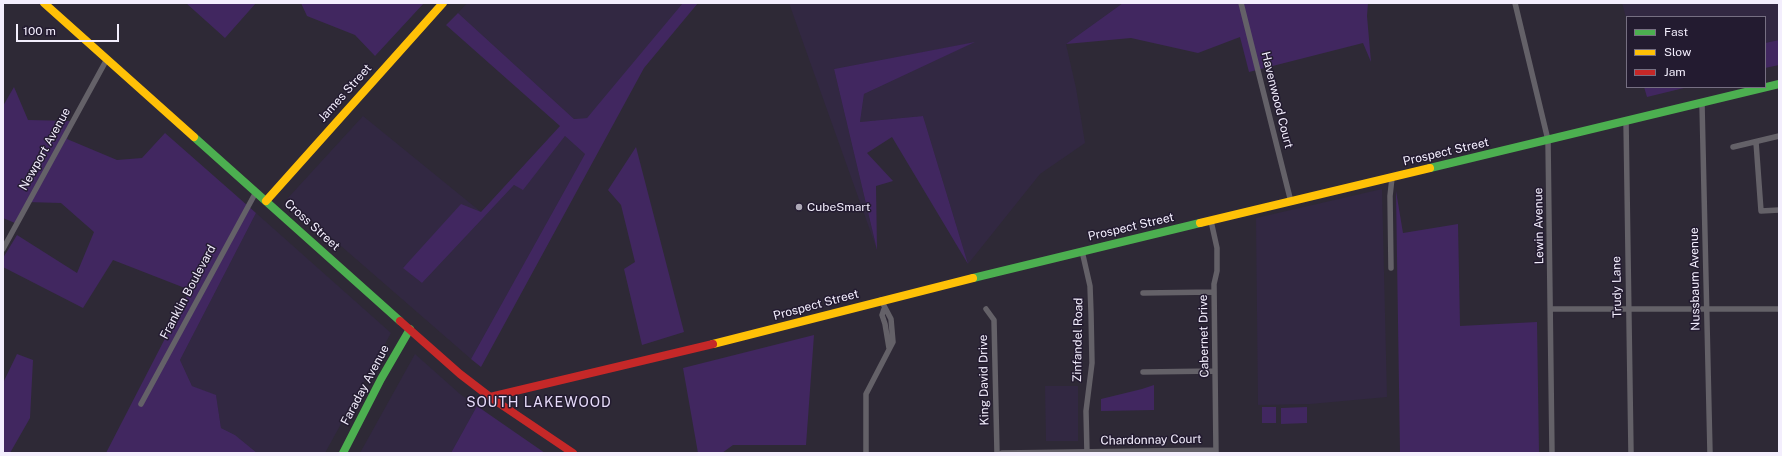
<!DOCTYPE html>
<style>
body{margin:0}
#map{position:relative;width:1782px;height:456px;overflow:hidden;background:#2e2936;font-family:"Public Sans",sans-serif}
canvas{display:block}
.frame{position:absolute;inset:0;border:4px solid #f3eefd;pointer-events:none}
.legend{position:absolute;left:1626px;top:16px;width:140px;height:72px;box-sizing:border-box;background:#231b30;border:1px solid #766f82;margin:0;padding:5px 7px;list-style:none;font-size:12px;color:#f3eefd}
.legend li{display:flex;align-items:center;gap:8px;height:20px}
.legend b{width:20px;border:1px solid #766f82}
.scale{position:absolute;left:16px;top:24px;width:103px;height:18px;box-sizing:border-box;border:2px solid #f3eefd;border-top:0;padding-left:5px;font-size:12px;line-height:14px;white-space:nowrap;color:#f3eefd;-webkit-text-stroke:3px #231b30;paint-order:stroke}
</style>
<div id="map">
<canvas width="1782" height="456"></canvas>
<div class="frame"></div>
<ul class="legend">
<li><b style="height:5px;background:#4caf50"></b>Fast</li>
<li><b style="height:5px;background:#ffc107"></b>Slow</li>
<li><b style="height:5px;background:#c62828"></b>Jam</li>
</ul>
<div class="scale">100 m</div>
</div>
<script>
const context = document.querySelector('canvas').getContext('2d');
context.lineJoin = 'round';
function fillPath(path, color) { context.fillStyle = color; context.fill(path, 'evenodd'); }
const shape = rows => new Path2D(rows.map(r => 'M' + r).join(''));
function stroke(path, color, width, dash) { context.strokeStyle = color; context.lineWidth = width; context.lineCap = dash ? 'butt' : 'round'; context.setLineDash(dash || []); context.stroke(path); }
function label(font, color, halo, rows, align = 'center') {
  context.font = font + ' "Public Sans",sans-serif'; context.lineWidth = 3; context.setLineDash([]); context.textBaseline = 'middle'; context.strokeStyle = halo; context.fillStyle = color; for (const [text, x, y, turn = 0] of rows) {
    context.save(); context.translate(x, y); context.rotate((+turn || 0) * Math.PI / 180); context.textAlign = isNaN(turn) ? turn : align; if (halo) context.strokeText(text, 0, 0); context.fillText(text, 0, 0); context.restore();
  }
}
const built = shape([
 [467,3,692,3,587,118,574,119,458,13],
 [789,3,1123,3,1066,44,1076,88,1085,143,1040,174,968,264,923,116,860,122,864,94,972,43,834,69,877,250],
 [1622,3,1779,3,1779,40,1765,43,1765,17,1627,17,1627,21],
 [363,116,481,212,403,267,422,283,514,185,523,189,565,136,585,154,471,359,287,199],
 [1382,189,1387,397,1310,404,1258,405,1256,218],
 [256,213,391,333,325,453,257,453,235,435,221,428,216,396,192,386,180,360],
 [415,354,460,394,477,406,451,453,360,453],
 [1045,386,1078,386,1078,441,1046,441]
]);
const green = shape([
 [186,3,256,3,225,38],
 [301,3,424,3,375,56,355,35,307,16],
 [683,3,698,3,644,68,481,367,471,359,585,154,565,136,523,190,514,185,422,283,403,268,461,204,481,212,560,126,446,25,458,13,574,119,587,118],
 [1123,3,1368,3,1367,16,1371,62,1363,43,1249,72,1240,37,1198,53,1131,38,1066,44],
 [1779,40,1779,65,1765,68,1765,43],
 [975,42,864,94,860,122,923,116,968,264,892,137,867,153,893,181,876,186,877,250,834,69],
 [14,87,28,120,73,121,67,139,117,160,142,158,165,133,256,213,180,360,192,386,216,395,221,428,235,435,257,453,106,453,190,290,113,260,83,308,3,267,3,258,17,235,77,273,94,232,61,203,27,202,15,223,3,218,3,106],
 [1644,87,1688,87,1647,97],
 [636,147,684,332,642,345,624,269,635,262,621,205,608,190],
 [1396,191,1403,233,1458,224,1460,326,1537,322,1539,453,1400,453],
 [814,335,806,445,733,445,722,453,698,453,683,368],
 [17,354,33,360,30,418,10,453,3,453,3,383],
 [1154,385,1154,410,1101,411,1101,399,1142,389],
 [477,406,516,433,545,453,451,453],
 [1262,407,1276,407,1276,423,1262,423],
 [1307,407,1307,423,1281,424,1281,408]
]);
const street = shape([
 [1241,3,1291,202],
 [1515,3,1548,140,1552,453],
 [1702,104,1710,453],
 [1626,120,1631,453],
 [1756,142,1761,211,1779,210],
 [1733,147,1779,136],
 [1211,221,1217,248,1217,271,1214,284,1216,453],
 [3,249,107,59],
 [1082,251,1090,286,1091,313,1092,363,1086,411,1087,453],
 [1391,268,1390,196,1392,178],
 [1143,293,1214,292],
 [884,309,882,315,885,324,889,348],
 [986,309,994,320,997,453],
 [1551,309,1779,309],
 [1143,372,1215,371],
 [141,404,256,192],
 [866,453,866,394,893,342,891,319,881,300],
 [1002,453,1216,450]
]);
const fast = shape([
 [194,137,400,321],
 [1430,168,1779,84],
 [973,278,1200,223],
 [343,453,381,379,410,329]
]);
const slow = shape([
 [44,3,194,137],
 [266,201,443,3],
 [1200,223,1430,168],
 [713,344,973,278]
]);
const jam = shape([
 [400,321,460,374,490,397,573,453],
 [490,397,713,344]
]);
const markers = [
 [799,207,4,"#aea9b7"]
];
const streetNames = [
 ["James Street",345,93,-48],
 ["Havenwood Court",1277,100,76],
 ["Newport Avenue",45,149,-61],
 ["Prospect Street",1446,152,-13],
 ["Cross Street",312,225,42],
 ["Lewin Avenue",1539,226,-91],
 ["Prospect Street",1131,227,-13],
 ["Nussbaum Avenue",1695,279,-91],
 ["Trudy Lane",1617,287,-91],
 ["Franklin Boulevard",188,292,-62],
 ["Prospect Street",816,305,-15],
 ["Cabernet Drive",1204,336,-91],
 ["Zinfandel Road",1078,340,-89],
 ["King David Drive",984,380,-91],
 ["Faraday Avenue",365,385,-62],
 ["Chardonnay Court",1151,440,-1]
];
const poiNames = [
 ["CubeSmart",807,207]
];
const quarterNames = [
 ["SOUTH LAKEWOOD",539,403]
];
fillPath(built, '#322842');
fillPath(green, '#412760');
stroke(street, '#646168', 5.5);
stroke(fast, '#4caf50', 8);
stroke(slow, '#ffc107', 8);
stroke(jam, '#c62828', 8);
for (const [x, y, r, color] of markers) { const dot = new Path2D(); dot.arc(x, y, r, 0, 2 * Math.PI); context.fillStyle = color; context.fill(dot); stroke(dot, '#231b30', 1.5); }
label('12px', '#f3eefd', '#231b30', streetNames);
label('12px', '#f3eefd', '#231b30', poiNames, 'left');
context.letterSpacing = '1px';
label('14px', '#e7dcfa', '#231b30', quarterNames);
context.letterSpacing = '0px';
</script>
